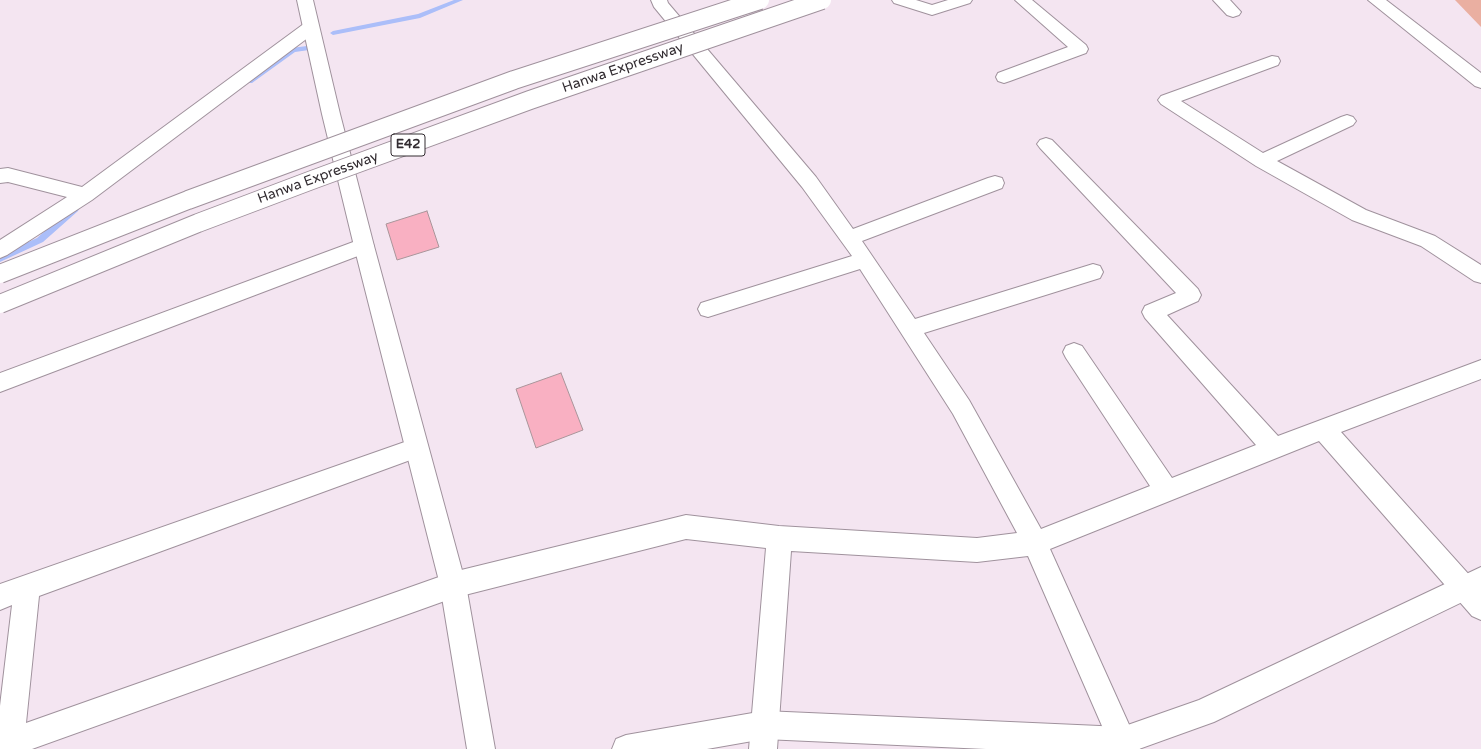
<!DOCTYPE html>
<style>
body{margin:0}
canvas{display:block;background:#f4e5f1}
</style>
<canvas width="1481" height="749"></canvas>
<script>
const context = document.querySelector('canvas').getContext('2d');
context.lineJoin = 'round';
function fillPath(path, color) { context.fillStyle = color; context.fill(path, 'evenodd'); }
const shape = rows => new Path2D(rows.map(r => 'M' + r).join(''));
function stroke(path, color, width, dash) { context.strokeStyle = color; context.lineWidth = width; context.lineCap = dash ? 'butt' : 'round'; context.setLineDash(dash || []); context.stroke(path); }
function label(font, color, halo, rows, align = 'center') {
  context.font = font + ' "Varela Round",sans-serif'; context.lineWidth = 3.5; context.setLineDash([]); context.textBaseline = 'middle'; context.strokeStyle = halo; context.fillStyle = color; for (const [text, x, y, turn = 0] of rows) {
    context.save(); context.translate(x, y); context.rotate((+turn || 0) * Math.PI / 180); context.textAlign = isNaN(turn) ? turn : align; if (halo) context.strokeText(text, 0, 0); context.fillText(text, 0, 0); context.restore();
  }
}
const green = shape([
 [1455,0,1481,0,1481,27]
]);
const stream = shape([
 [454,0,463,0,420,18,333,35,330,33,333,31,418,14,454,0],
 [307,46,309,46,309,50,295,52,252,83,250,83,247,81,291,48,307,46],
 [75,206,78,207,79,209,78,211,43,242,0,262,0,255,37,238,72,207,75,206]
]);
const building = shape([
 [427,211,439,247,397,260,386,224,427,211],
 [561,373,583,430,536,448,516,389,561,373]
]);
const minor = shape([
 [651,0,667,0,668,3,816,177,853,229,988,178,995,176,1002,178,1004,183,1002,188,862,241,915,319,1093,264,1100,266,1103,272,1100,278,924,333,969,400,1041,529,1150,486,1066,358,1063,352,1066,346,1074,343,1082,346,1172,478,1256,445,1145,318,1142,312,1145,306,1176,293,1040,148,1037,144,1040,140,1046,138,1052,140,1198,289,1201,295,1198,301,1167,315,1278,436,1481,360,1481,379,1341,432,1481,588,1481,620,1472,616,1319,441,1050,549,1140,749,1112,749,1028,556,977,562,791,551,777,749,749,749,766,548,686,539,453,598,32,749,0,749,0,706,12,605,0,610,0,584,416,438,424,441,428,448,424,455,39,596,26,723,453,572,686,515,779,526,977,538,1017,533,953,414,860,269,708,317,701,315,698,309,701,303,852,256,802,187,654,7,651,0],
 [892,0,916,0,932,5,948,0,972,0,970,3,932,15,894,3,892,0],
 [1015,0,1032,0,1086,45,1088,49,1086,53,1010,81,1004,83,998,81,996,77,998,73,1068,47,1015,0],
 [1213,0,1230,0,1241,12,1239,15,1233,17,1227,15,1213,0],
 [311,22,317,23,319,27,317,31,92,200,7,255,0,258,0,240,67,197,8,182,0,183,0,169,8,168,82,187,305,23,311,22],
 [1272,56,1278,57,1280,61,1278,65,1181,101,1263,153,1341,117,1347,115,1353,117,1356,121,1353,125,1277,161,1366,210,1435,236,1481,265,1481,283,1474,281,1421,246,1352,220,1256,166,1161,104,1158,100,1161,96,1272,56],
 [364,238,371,241,374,246,371,251,0,392,0,373,364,238]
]);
const tertiary = shape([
 [297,0,313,0,340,114,374,246,466,585,495,749,467,749,440,585,354,246,322,114,297,0],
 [1368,0,1386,0,1481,73,1481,88,1475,86,1368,0],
 [1481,567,1481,593,1214,722,1139,749,986,749,764,739,707,749,612,749,616,739,626,735,764,711,1122,727,1199,700,1481,567]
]);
const motorwayBridge = shape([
 [0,274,188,200,514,80,760,0],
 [0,304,198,223,312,180,530,100,822,0]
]);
const shields = [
 [408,145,34]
];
const shieldNames = [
 ["E42",408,145]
];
const streetNames = [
 ["Hanwa Expressway",623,68,-19],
 ["Hanwa Expressway",318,178,-20]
];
fillPath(green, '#eaafa1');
fillPath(stream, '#abbef9');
fillPath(building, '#f9b0c2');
stroke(building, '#a9959a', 1);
stroke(minor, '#a0929d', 2);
stroke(tertiary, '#a0929d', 2);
fillPath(minor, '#fff');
fillPath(tertiary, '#fff');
stroke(motorwayBridge, '#a0929d', 20, []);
stroke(motorwayBridge, '#fff', 18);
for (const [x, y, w] of shields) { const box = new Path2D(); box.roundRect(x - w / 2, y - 11, w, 22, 3); context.fillStyle = '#fff'; context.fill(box); stroke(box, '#322c31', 1); }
label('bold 13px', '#322c31', null, shieldNames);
label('14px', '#322c31', '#fff', streetNames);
</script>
